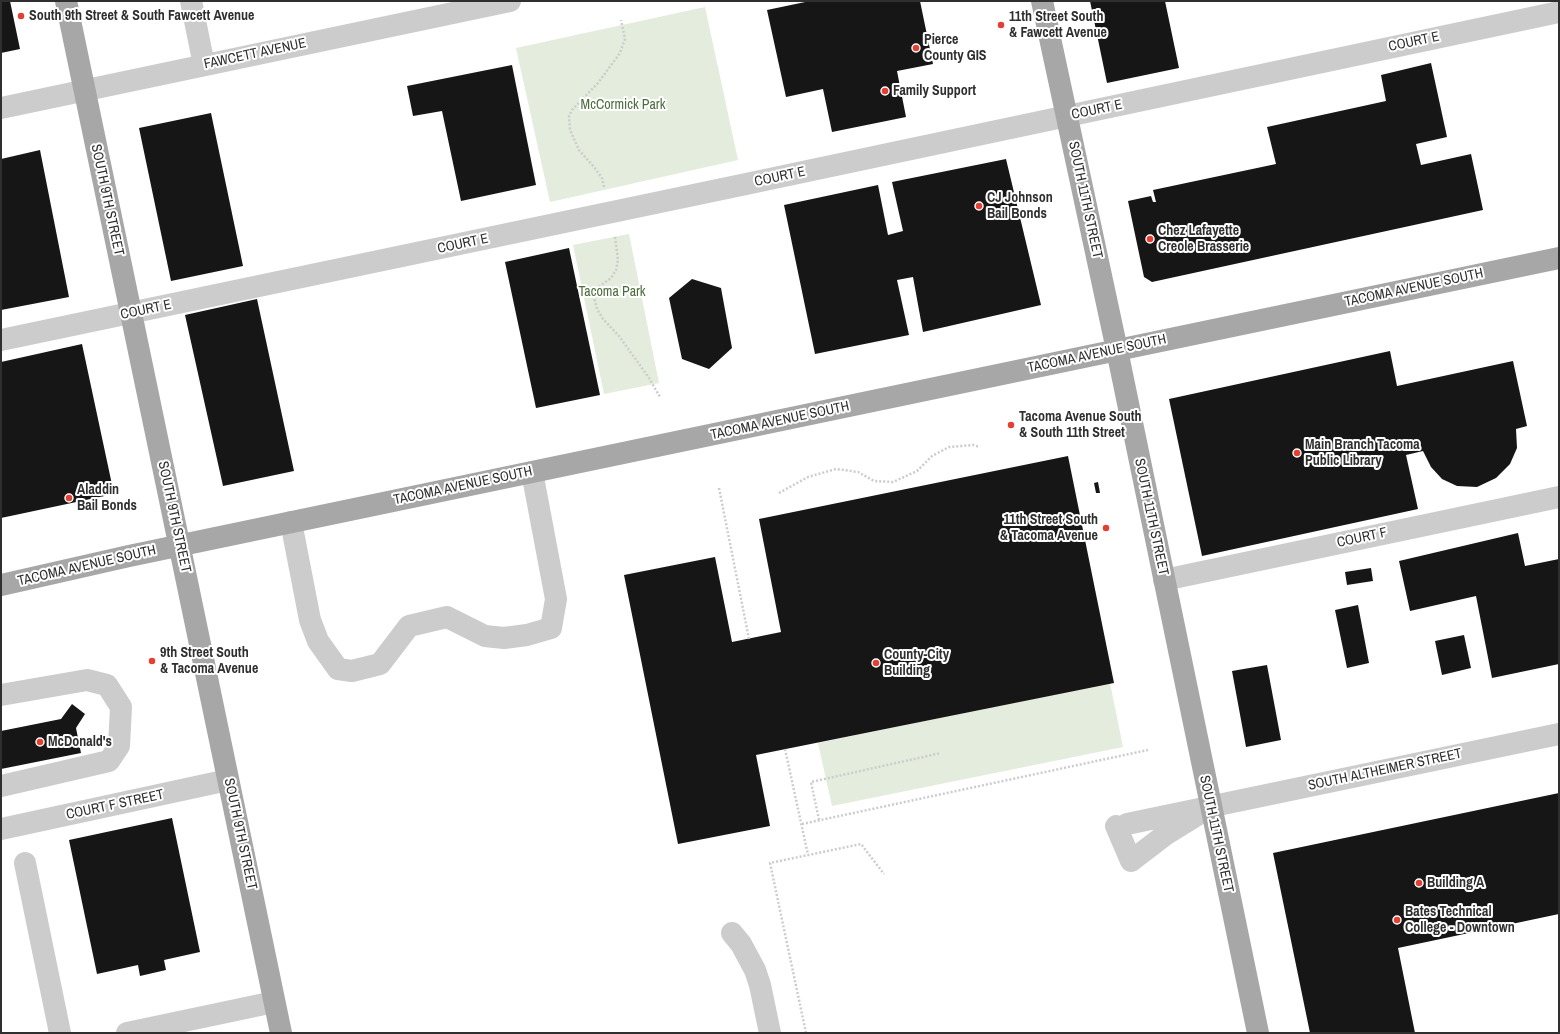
<!DOCTYPE html>
<style>
body{margin:0}
#map{position:relative;width:1560px;height:1034px;overflow:hidden;background:#fff;font-family:"Archivo Narrow",sans-serif}
canvas{display:block}
.frame{position:absolute;inset:0;border:2px solid #2f2f2f;pointer-events:none}
</style>
<div id="map">
<canvas width="1560" height="1034"></canvas>
<div class="frame"></div>
</div>
<script>
const context = document.querySelector('canvas').getContext('2d');
context.lineJoin = 'round';
function fillPath(path, color) { context.fillStyle = color; context.fill(path, 'evenodd'); }
const shape = rows => new Path2D(rows.map(r => 'M' + r).join(''));
function stroke(path, color, width, dash) { context.strokeStyle = color; context.lineWidth = width; context.lineCap = dash ? 'butt' : 'round'; context.setLineDash(dash || []); context.stroke(path); }
function label(font, color, halo, rows, align = 'center') {
  context.font = font + ' "Archivo Narrow",sans-serif'; context.lineWidth = 4; context.setLineDash([]); context.textBaseline = 'middle'; context.strokeStyle = halo; context.fillStyle = color; for (const [text, x, y, turn = 0] of rows) {
    context.save(); context.translate(x, y); context.rotate((+turn || 0) * Math.PI / 180); context.textAlign = isNaN(turn) ? turn : align; if (halo) context.strokeText(text, 0, 0); context.fillText(text, 0, 0); context.restore();
  }
}
const green = shape([
 [705,7,738,160,550,202,516,48],
 [629,234,659,383,604,394,573,245],
 [1110,683,1123,747,832,806,818,743]
]);
const building = shape([
 [1,1,10,1,20,49,1,53],
 [810,1,920,1,933,64,897,71,906,117,832,132,823,89,786,97,767,10],
 [1090,1,1165,1,1179,68,1107,83],
 [1431,63,1447,137,1416,144,1421,165,1471,154,1483,210,1152,282,1144,277,1128,201,1151,196,1153,202,1156,202,1153,190,1276,164,1267,127,1386,101,1381,75],
 [512,65,536,185,461,201,442,111,413,116,407,86],
 [211,113,243,266,171,281,139,128],
 [40,150,69,297,1,310,1,159],
 [1006,159,1041,305,923,332,913,277,897,280,909,335,815,354,784,205,878,185,888,235,903,231,892,182],
 [569,248,600,395,536,408,505,262],
 [692,279,721,288,732,348,709,369,682,359,669,298],
 [257,299,294,471,223,486,185,315],
 [82,344,114,494,1,518,1,362],
 [1390,351,1397,386,1513,361,1527,426,1516,429,1517,448,1510,464,1496,478,1477,487,1457,486,1442,479,1431,467,1423,451,1406,455,1418,509,1202,556,1169,399],
 [1068,456,1114,683,756,755,770,826,678,844,624,575,715,557,732,642,781,632,759,519],
 [1098,482,1100,493,1096,493,1094,483],
 [1518,533,1525,566,1559,559,1559,664,1492,678,1476,596,1410,611,1399,561],
 [1371,568,1373,581,1347,585,1345,572],
 [1358,605,1369,663,1347,668,1335,610],
 [1464,635,1471,668,1442,675,1435,641],
 [1267,665,1281,740,1246,747,1232,671],
 [72,704,85,714,76,728,81,753,1,769,1,731,61,719],
 [1559,793,1559,914,1398,948,1415,1033,1310,1033,1273,853],
 [172,818,200,952,164,960,166,970,140,976,138,965,97,974,69,840]
]);
const path = shape([
 [604,187,602,178,594,167,579,150,570,130,569,116,572,110,598,83,620,53,625,39,621,20],
 [615,237,618,260,616,270,611,278,596,289,594,297,597,309,603,319,619,336,649,378,660,397],
 [719,488,749,639],
 [779,493,808,477,836,469,858,472,874,481,893,482,917,471,932,456,949,447,973,445,980,447],
 [785,749,808,855],
 [819,820,811,782,941,753],
 [802,824,1148,750],
 [806,1033,770,863,861,844,884,874]
]);
const minor = shape([
 [191,1,204,65],
 [1,108,510,1],
 [1,340,746,184,1559,12],
 [291,522,310,620,318,641,338,669,352,671,380,664,409,626,447,617,485,636,504,638,527,635,551,628,556,599,532,472],
 [1164,580,1559,497],
 [1,695,87,680,107,685,121,707,119,746,109,761,1,786],
 [1127,824,1559,734],
 [1116,826,1131,861,1165,835,1199,814],
 [1,829,228,780],
 [25,863,60,1033],
 [732,933,741,944,755,970,760,985,770,1033],
 [127,1033,274,1002]
]);
const major = shape([
 [66,1,281,1033],
 [1042,1,1117,350,1258,1033],
 [1,585,129,556,1559,258]
]);
const markers = [
 [21,16,4,"#e43f33"],
 [1001,25,4,"#e43f33"],
 [916,48,4,"#e43f33"],
 [885,91,4,"#e43f33"],
 [979,206,4,"#e43f33"],
 [1150,239,4,"#e43f33"],
 [1011,425,4,"#e43f33"],
 [1297,453,4,"#e43f33"],
 [69,498,4,"#e43f33"],
 [1106,528,4,"#e43f33"],
 [152,661,4,"#e43f33"],
 [876,663,4,"#e43f33"],
 [40,742,4,"#e43f33"],
 [1419,883,4,"#e43f33"],
 [1397,920,4,"#e43f33"]
];
const poiNames = [
 ["South 9th Street & South Fawcett Avenue",29,16],
 ["11th Street South",1009,17],
 ["& Fawcett Avenue",1009,33],
 ["Pierce",924,40],
 ["County GIS",924,56],
 ["Family Support",893,91],
 ["CJ Johnson",987,198],
 ["Bail Bonds",987,214],
 ["Chez Lafayette",1158,231],
 ["Creole Brasserie",1158,247],
 ["Tacoma Avenue South",1019,417],
 ["& South 11th Street",1019,433],
 ["Main Branch Tacoma",1305,445],
 ["Public Library",1305,461],
 ["Aladdin",77,490],
 ["Bail Bonds",77,506],
 ["11th Street South",1098,520,"right"],
 ["& Tacoma Avenue",1098,536,"right"],
 ["9th Street South",160,653],
 ["& Tacoma Avenue",160,669],
 ["County-City",884,655],
 ["Building",884,671],
 ["McDonald's",48,742],
 ["Building A",1427,883],
 ["Bates Technical",1405,912],
 ["College - Downtown",1405,928]
];
const streetNames = [
 ["COURT E",1414,42,-12],
 ["FAWCETT AVENUE",255,54,-12],
 ["COURT E",1097,110,-12],
 ["COURT E",780,177,-12],
 ["SOUTH 9TH STREET",107,200,78],
 ["SOUTH 11TH STREET",1085,200,78],
 ["COURT E",463,244,-12],
 ["TACOMA AVENUE SOUTH",1414,288,-12],
 ["COURT E",146,310,-12],
 ["TACOMA AVENUE SOUTH",1097,354,-12],
 ["TACOMA AVENUE SOUTH",780,421,-12],
 ["TACOMA AVENUE SOUTH",463,486,-12],
 ["SOUTH 9TH STREET",174,517,78],
 ["SOUTH 11TH STREET",1151,517,78],
 ["COURT F",1362,538,-12],
 ["TACOMA AVENUE SOUTH",87,566,-13],
 ["SOUTH ALTHEIMER STREET",1385,770,-12],
 ["COURT F STREET",115,805,-12],
 ["SOUTH 9TH STREET",240,834,78],
 ["SOUTH 11TH STREET",1216,834,78]
];
const parkNames = [
 ["McCormick Park",623,105],
 ["Tacoma Park",612,292]
];
fillPath(green, '#e3ecdd');
fillPath(building, '#161616');
stroke(path, '#ccc', 2.5, [2, 2]);
stroke(minor, '#ccc', 22);
stroke(major, '#a7a7a7', 22);
for (const [x, y, r, color] of markers) { const dot = new Path2D(); dot.arc(x, y, r, 0, 2 * Math.PI); context.fillStyle = color; context.fill(dot); stroke(dot, '#fff', 1.5); }
label('bold 14px', '#2f2f2f', '#fff', poiNames, 'left');
label('14px', '#2f2f2f', '#fff', streetNames);
label('14px', '#4c6b3c', '#fff', parkNames);
</script>
